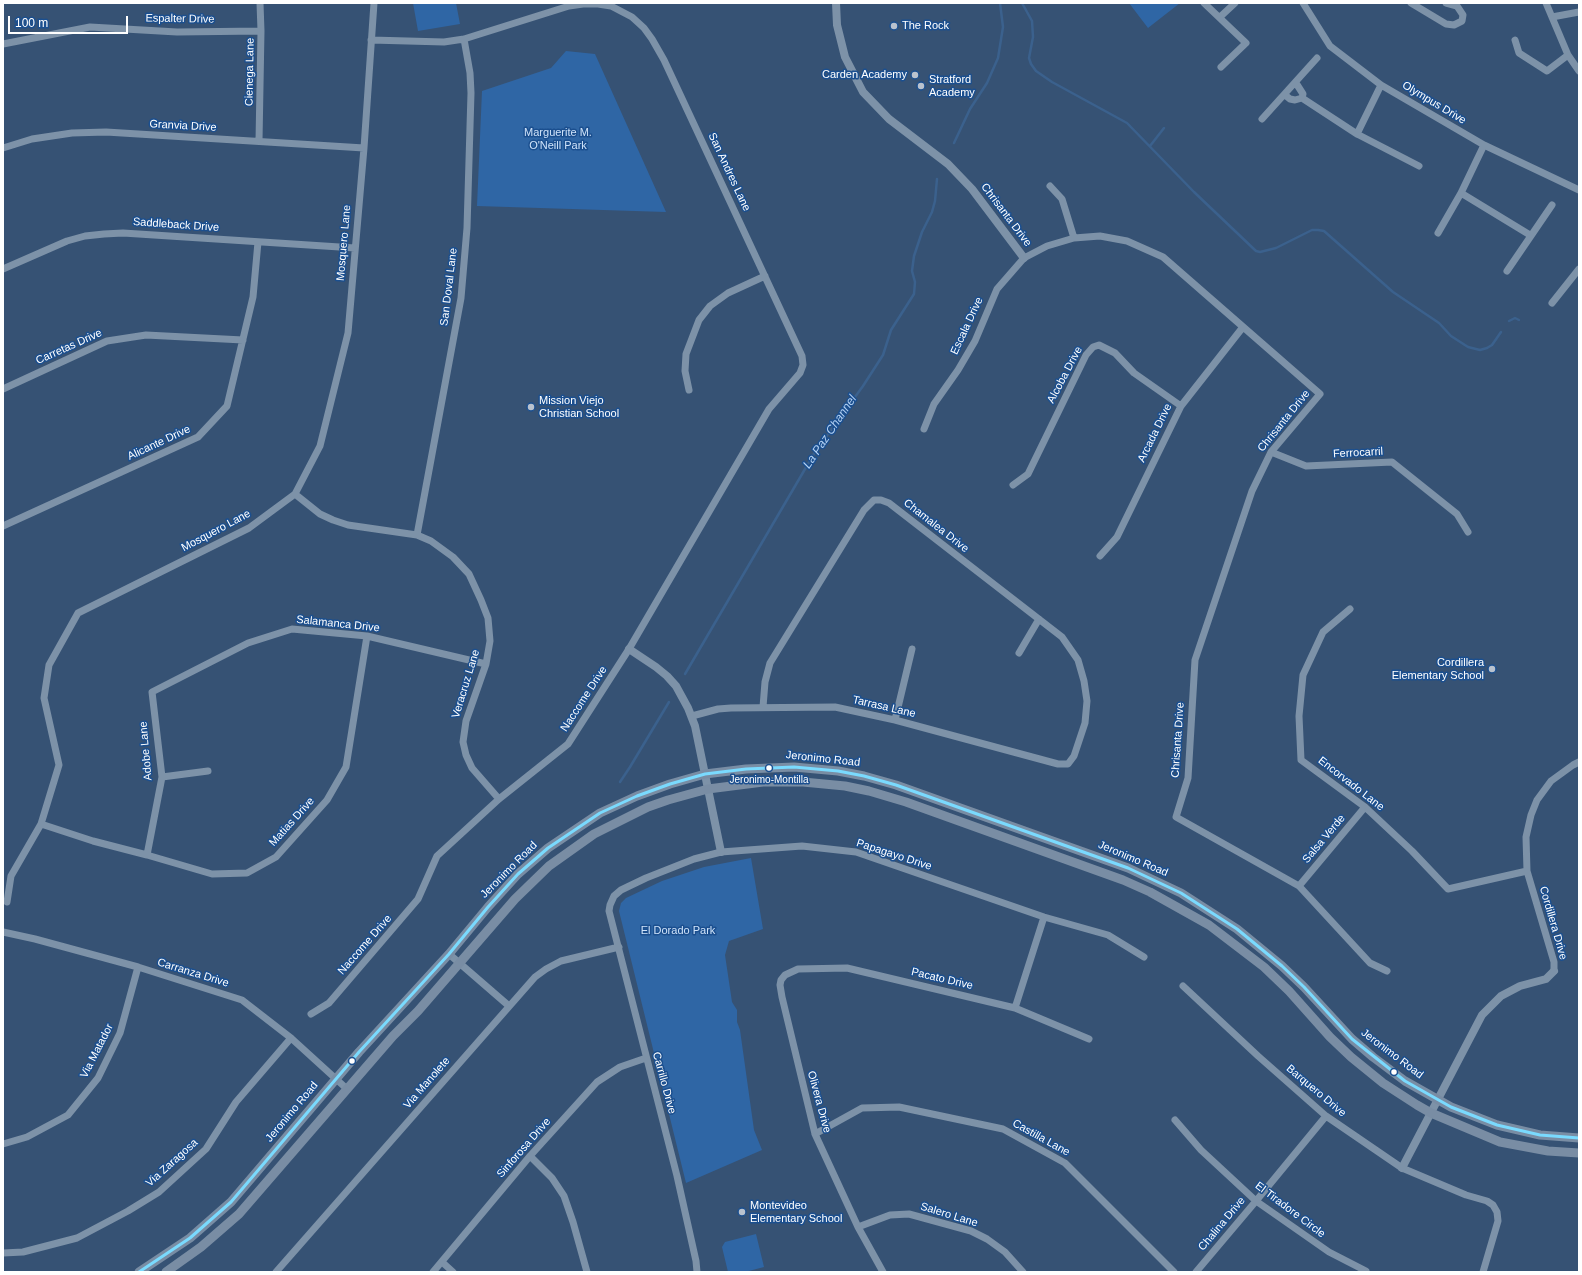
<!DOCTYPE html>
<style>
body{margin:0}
#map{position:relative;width:1582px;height:1275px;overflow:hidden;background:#365274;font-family:Helvetica,sans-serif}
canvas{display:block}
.frame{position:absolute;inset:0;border:4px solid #fff;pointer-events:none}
.scale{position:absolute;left:8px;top:16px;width:120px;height:18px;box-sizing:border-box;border:2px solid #fff;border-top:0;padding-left:5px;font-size:12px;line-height:14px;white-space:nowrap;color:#fff;-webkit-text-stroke:3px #1b4f8f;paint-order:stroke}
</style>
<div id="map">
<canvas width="1582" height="1275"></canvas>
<div class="frame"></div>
<div class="scale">100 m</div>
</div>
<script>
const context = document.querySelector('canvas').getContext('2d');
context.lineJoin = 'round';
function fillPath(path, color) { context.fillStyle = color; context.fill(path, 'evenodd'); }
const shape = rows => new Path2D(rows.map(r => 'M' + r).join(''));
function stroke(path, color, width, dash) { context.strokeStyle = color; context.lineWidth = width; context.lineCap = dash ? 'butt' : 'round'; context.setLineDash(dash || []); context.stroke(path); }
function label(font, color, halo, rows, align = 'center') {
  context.font = font + ' Helvetica,sans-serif'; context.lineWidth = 3; context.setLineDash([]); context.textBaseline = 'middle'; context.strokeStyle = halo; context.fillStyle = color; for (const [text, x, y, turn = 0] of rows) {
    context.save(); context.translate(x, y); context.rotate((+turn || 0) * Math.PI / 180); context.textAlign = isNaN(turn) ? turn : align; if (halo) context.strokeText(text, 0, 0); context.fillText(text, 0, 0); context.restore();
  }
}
const green = shape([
 [413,3,456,3,460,24,418,31],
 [1129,3,1180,3,1148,28],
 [566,51,595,54,666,212,477,206,482,91,551,68],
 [751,858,763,929,729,941,725,955,732,1002,737,1010,737,1022,740,1030,754,1130,762,1150,686,1183,619,911,621,903,626,898,662,881,704,867],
 [756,1234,764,1267,745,1272,728,1272,722,1247,725,1242]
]);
const stream = shape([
 [1022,3,1032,21,1033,37,1029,58,1031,64,1036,71,1052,82,1127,123,1194,192,1256,251,1260,252,1276,248,1312,230,1318,230,1324,231,1393,292,1439,323,1451,336,1468,347,1480,350,1487,348,1492,345,1501,332],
 [954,143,970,109,987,83,998,58,1003,27,1000,3],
 [1150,146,1164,128],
 [1509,321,1515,318,1519,320],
 [685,674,815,452,863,386,883,355,891,330,914,294,915,282,912,271,914,256,922,232,932,212,935,201,937,179],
 [620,782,630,767,669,702]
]);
const minor = shape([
 [1204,3,1246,43,1221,67],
 [1303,3,1330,46,1381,85,1484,145,1579,190],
 [1411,3,1446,24,1454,25,1462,21,1463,15,1457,6,1446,3],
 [1546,3,1568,55,1579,71],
 [1220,17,1235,3],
 [1552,17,1579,12],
 [1515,40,1519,53,1547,71,1568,55],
 [3,44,90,27,177,32,261,31],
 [1296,83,1303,94,1302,98],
 [1285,95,1290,99,1295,100,1302,98,1357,134,1419,166],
 [1262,119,1317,58],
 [1357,134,1381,85],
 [259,141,261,31,260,3],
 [3,148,32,139,72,133,106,132,364,148],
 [1050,186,1062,199,1074,238],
 [1461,193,1530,235],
 [1438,233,1461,193,1484,145],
 [3,269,67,241,85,236,104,234,123,233,355,248],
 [1507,271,1552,205],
 [1552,303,1579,269],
 [3,389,107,341,146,335,243,340],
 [689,390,685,371,686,354,699,320,710,306,728,293,765,276],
 [924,429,934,404,958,370,975,341,997,289,1024,258,1047,246,1074,238,1100,236,1127,241,1163,257,1320,394,1271,452,1252,491,1195,660,1188,778,1176,817,1299,886,1370,963,1387,971],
 [1271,452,1306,466,1392,462,1457,514,1468,532],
 [1013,485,1028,474,1086,355,1093,347,1099,345,1115,353,1134,373,1181,406],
 [295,494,320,514,333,520,348,525,417,535,431,541,453,557,469,574,481,600,488,618,490,641,486,664,466,721,463,742,466,755,472,768,499,799],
 [3,526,198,437,227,406,253,297,258,242],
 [417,535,461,298,467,228,471,93,470,73,464,39],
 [1100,556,1117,537,1181,406,1243,327],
 [1350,609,1323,632,1303,675,1299,716,1301,760,1365,807,1412,851,1448,889,1527,871],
 [1019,653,1039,619],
 [692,716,718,709,731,708,835,707,895,720,1058,764,1068,764,1074,756,1085,723,1087,701,1084,681,1078,660,1062,637,889,503,881,500,874,500,864,510,770,663,765,682,763,707],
 [895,720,912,649],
 [162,777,208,771],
 [41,824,93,841,147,855,212,874,247,873,276,857,327,800,346,767,367,636],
 [147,855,162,777,152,692,248,643,292,629,367,636,486,664],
 [1299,886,1365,807],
 [7,902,11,876,41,824,59,765,44,698,49,665,78,613,249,528,295,494,320,446,348,333,364,148,374,3],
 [3,932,35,939,138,967,242,1000,291,1038,347,1089],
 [449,954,509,1006],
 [1554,971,1554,962,1527,871,1526,837,1531,815,1537,800,1551,781,1573,765,1579,762],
 [1183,986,1258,1056,1326,1116,1402,1168,1466,1195,1487,1201,1493,1205,1497,1212,1498,1221,1483,1272],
 [1015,1008,1044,917],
 [311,1014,329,1003,418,899,437,856,499,799,568,744,629,649,769,409,800,373,803,365,802,356,664,60,652,39,644,28,632,17,611,6,598,4,583,4,569,6,464,39,444,42,371,40],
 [1175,1120,1201,1150,1256,1201,1329,1252,1366,1271],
 [815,1134,862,1108,899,1107,1003,1129,1065,1163,1174,1272],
 [3,1144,27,1137,68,1115,98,1078,120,1033,138,967],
 [530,1156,552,1178,564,1196,573,1222,587,1272],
 [858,1227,890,1215,909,1214,971,1231,987,1239,1005,1252,1023,1272],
 [3,1253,23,1252,77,1238,128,1211,159,1192,206,1149,236,1102,291,1038],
 [442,1262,453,1272],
 [276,1272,535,977,546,969,561,961,619,947],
 [433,1272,530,1156,597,1082,620,1067,646,1058],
 [697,1272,696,1261,677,1176,609,911,610,905,614,896,621,890,646,878,694,859,721,852,802,846,856,852,1044,917,1108,935,1144,957],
 [883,1272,858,1227,815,1134,782,997,780,985,781,980,785,975,798,969,847,968,1015,1008,1089,1039],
 [1196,1272,1256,1201,1326,1116]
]);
const tertiary = shape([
 [836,3,837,25,845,57,863,92,889,119,948,164,972,189,1024,258],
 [629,649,656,667,667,676,676,686,688,708,695,726,721,852],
 [1402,1168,1482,1015,1501,996,1520,986,1546,979,1554,971]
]);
const secondary = shape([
 [139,1272,190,1238,231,1202,359,1052,449,954,488,907,518,874,548,848,600,813,637,796,670,784,705,774,746,769,794,767,838,771,864,776,896,785,1128,868,1181,893,1237,929,1282,966,1304,987,1352,1039,1373,1057,1405,1081,1451,1107,1497,1125,1540,1135,1579,1138],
 [166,1272,201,1247,239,1214,393,1036,418,1011,515,899,549,866,594,834,648,807,668,800,708,789,763,782,803,782,845,786,869,791,906,802,1123,880,1150,892,1209,925,1264,967,1289,991,1330,1037,1351,1057,1383,1083,1417,1105,1431,1113,1500,1142,1548,1151,1579,1153]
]);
const bus1 = shape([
 [139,1272,190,1238,231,1202,359,1052,449,954,488,907,518,874,548,848,600,813,637,796,670,784,705,774,746,769,794,767,838,771,864,776,896,785,1128,868,1181,893,1237,929,1282,966,1304,987,1352,1039,1405,1081,1451,1107,1497,1125,1540,1135,1579,1138]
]);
const markers = [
 [894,26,4,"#b9c2ce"],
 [915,75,4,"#b9c2ce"],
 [921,86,4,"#b9c2ce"],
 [531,407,4,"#b9c2ce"],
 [1492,669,4,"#b9c2ce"],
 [769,768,3.5,"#fff"],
 [352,1061,3.5,"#fff"],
 [1394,1072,3.5,"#fff"],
 [742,1212,4,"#b9c2ce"]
];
const busNames = [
 ["Jeronimo-Montilla",769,780]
];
const streetNames = [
 ["Espalter Drive",180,19,1],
 ["Cienega Lane",250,72,-89],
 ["Olympus Drive",1434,103,31],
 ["Granvia Drive",183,126,3],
 ["San Andres Lane",729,172,65],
 ["Chrisanta Drive",1006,215,53],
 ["Saddleback Drive",176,225,4],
 ["Mosquero Lane",344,243,-85],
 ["San Doval Lane",449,287,-83],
 ["Escala Drive",967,326,-65],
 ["Carretas Drive",69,347,-24],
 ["Alcoba Drive",1065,375,-62],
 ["Chrisanta Drive",1284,421,-51],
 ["Arcada Drive",1155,433,-64],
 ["Alicante Drive",159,443,-25],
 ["Ferrocarril",1358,453,-3],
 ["Chamalea Drive",936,526,38],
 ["Mosquero Lane",216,531,-28],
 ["Salamanca Drive",338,624,6],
 ["Veracruz Lane",466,684,-73],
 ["Naccome Drive",584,699,-57],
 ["Tarrasa Lane",884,707,13],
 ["Chrisanta Drive",1178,740,-86],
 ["Adobe Lane",146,751,-95],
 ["Jeronimo Road",823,759,6],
 ["Encorvado Lane",1351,784,38],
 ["Matias Drive",292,822,-48],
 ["Salsa Verde",1324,839,-50],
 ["Papagayo Drive",894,855,18],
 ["Jeronimo Road",1133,859,23],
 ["Jeronimo Road",509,870,-45],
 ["Cordillera Drive",1553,923,74],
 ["Naccome Drive",365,945,-49],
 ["Carranza Drive",193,973,17],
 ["Pacato Drive",942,979,13],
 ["Via Matador",97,1051,-63],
 ["Jeronimo Road",1392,1054,37],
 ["Via Manolete",427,1083,-49],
 ["Carrillo Drive",664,1083,75],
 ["Barquero Drive",1316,1091,40],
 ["Olivera Drive",819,1102,75],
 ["Jeronimo Road",292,1112,-50],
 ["Castilla Lane",1041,1138,29],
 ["Sinforosa Drive",524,1148,-49],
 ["Via Zaragosa",172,1163,-42],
 ["El Tiradore Circle",1290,1210,37],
 ["Salero Lane",949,1215,17],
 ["Chalina Drive",1222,1224,-50]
];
const poiNames = [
 ["The Rock",902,26],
 ["Carden Academy",907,75,"right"],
 ["Stratford",929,80],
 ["Academy",929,93],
 ["Mission Viejo",539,401],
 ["Christian School",539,414],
 ["Cordillera",1484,663,"right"],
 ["Elementary School",1484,676,"right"],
 ["Montevideo",750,1206],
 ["Elementary School",750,1219]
];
const parkNames = [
 ["Marguerite M.",558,133],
 ["O'Neill Park",558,146],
 ["El Dorado Park",678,931]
];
const waterNames = [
 ["La Paz Channel",830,432,-56]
];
fillPath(green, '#2f66a5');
stroke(stream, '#3b618d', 2.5);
stroke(minor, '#7d92a8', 7);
stroke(tertiary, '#7d92a8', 8);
stroke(secondary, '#798da4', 9);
stroke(bus1, '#7adafe', 3);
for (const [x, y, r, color] of markers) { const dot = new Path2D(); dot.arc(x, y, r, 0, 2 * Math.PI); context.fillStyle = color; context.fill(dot); stroke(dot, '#1b4f8f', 1.5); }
label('10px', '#fff', '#1b4f8f', busNames);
label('11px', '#fff', '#1b4f8f', streetNames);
label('11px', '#fff', '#1b4f8f', poiNames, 'left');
label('11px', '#cfe3fa', '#1b4f8f', parkNames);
label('italic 12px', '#b5d3f5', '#1b4f8f', waterNames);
</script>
